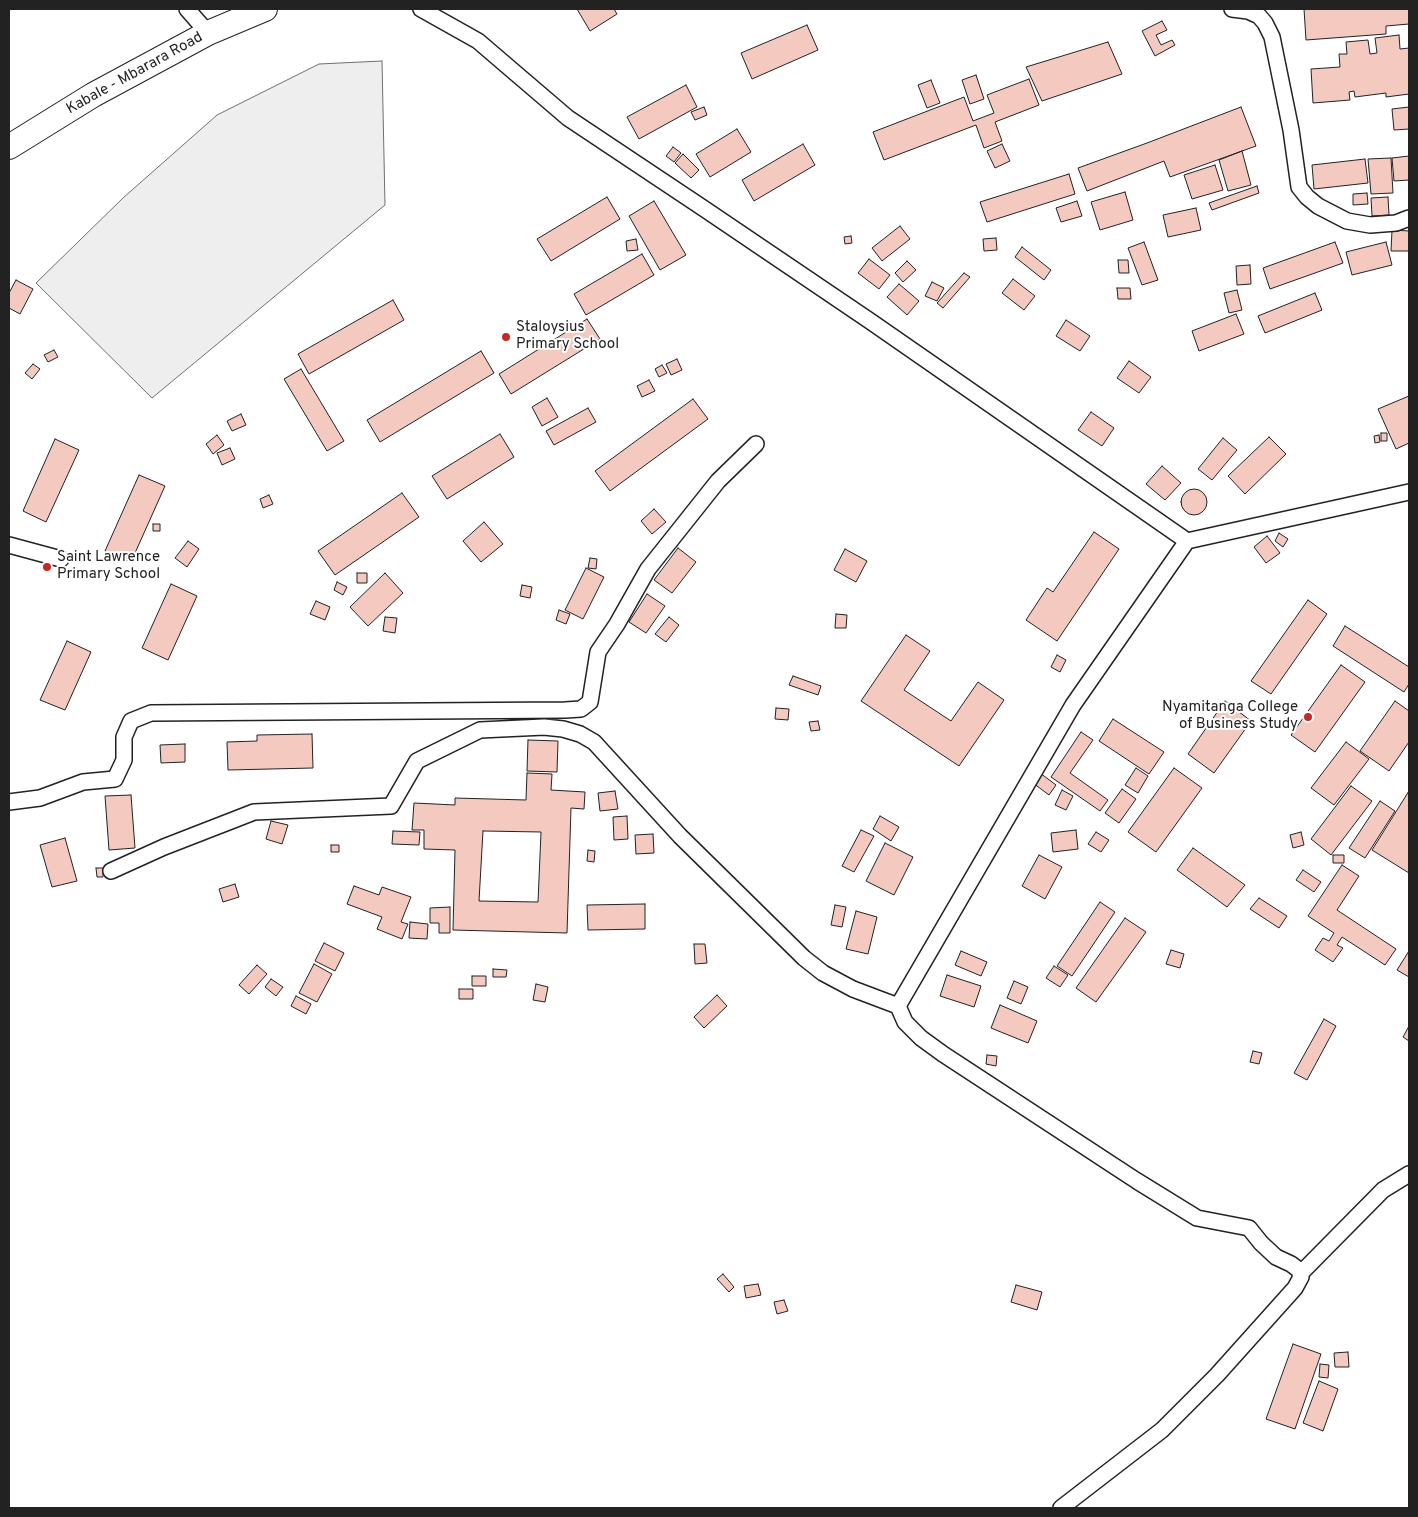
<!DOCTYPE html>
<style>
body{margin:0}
#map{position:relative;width:1418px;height:1517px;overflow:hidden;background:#fff;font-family:Overpass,sans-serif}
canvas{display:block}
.frame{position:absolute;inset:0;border:10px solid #222;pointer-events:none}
</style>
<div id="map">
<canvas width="1418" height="1517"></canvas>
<div class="frame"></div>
</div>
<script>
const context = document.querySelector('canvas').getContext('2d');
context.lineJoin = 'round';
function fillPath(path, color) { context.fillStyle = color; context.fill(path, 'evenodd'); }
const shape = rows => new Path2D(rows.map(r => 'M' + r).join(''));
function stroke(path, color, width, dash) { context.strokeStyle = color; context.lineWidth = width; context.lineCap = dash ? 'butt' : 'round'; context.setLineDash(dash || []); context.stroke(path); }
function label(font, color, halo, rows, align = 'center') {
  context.font = font + ' Overpass,sans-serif'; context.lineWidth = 4; context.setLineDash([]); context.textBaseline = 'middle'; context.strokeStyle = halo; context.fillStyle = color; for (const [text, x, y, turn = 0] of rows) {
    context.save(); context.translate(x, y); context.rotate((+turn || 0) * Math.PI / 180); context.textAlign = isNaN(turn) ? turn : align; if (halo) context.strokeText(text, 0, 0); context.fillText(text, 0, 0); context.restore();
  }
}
const green = shape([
 [382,61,385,205,152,398,36,283,123,198,217,115,319,64,382,61]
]);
const building = shape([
 [577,9,614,9,617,14,590,31,577,9],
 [1304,9,1409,9,1409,24,1386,26,1386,34,1306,40,1304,9],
 [1162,21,1167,30,1156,35,1161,45,1172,40,1175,45,1155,56,1142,31,1162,21],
 [807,25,818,50,752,79,741,53,807,25],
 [1399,35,1400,49,1409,48,1409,94,1386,97,1386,93,1355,97,1354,91,1349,92,1350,100,1313,103,1311,69,1340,67,1339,54,1347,54,1346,42,1368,40,1370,54,1377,53,1375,38,1399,35],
 [1108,42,1122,74,1042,101,1026,67,1108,42],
 [976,75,984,99,970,104,962,80,976,75],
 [1029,79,1039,105,995,122,1002,141,984,148,976,125,884,160,873,132,964,97,973,121,994,113,987,95,1029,79],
 [931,80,940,103,927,108,918,85,931,80],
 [686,85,697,107,639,139,627,117,686,85],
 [704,107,707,115,695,120,691,112,704,107],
 [1241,107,1256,146,1170,177,1164,161,1087,191,1078,168,1147,143,1241,107],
 [1409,107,1409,129,1394,130,1392,109,1409,107],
 [737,129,751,152,710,177,696,154,737,129],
 [803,144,815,165,754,201,742,180,803,144],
 [1002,144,1010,161,995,168,987,151,1002,144],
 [673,147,681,153,674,162,666,156,673,147],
 [1242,151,1251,185,1228,191,1219,160,1242,151],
 [683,154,699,170,691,178,675,163,683,154],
 [1409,156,1409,180,1394,181,1392,158,1409,156],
 [1391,158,1393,193,1371,194,1368,159,1391,158],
 [1365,159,1368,183,1314,189,1312,165,1365,159],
 [1215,165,1223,190,1192,199,1184,175,1215,165],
 [1069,174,1075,194,987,222,980,202,1069,174],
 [1257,186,1259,193,1212,210,1209,203,1257,186],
 [1125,192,1133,220,1100,230,1091,202,1125,192],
 [1367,193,1368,204,1353,205,1353,194,1367,193],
 [607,197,620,219,551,261,537,239,607,197],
 [1388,197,1389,215,1372,216,1371,198,1388,197],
 [654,201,686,255,660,270,629,216,654,201],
 [1077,201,1082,216,1061,222,1056,208,1077,201],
 [1196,208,1201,230,1168,237,1163,215,1196,208],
 [900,226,910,239,882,261,872,248,900,226],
 [1392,230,1409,231,1409,251,1391,251,1392,230],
 [851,236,852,243,845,244,844,237,851,236],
 [996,238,997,250,984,251,983,239,996,238],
 [636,239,638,250,627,251,626,241,636,239],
 [1144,242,1158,280,1142,285,1128,248,1144,242],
 [1335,242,1343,263,1270,289,1263,268,1335,242],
 [1386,242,1392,265,1352,275,1346,252,1386,242],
 [1022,247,1051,270,1044,280,1015,257,1022,247],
 [642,254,654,275,586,315,574,294,642,254],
 [869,259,890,275,879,289,858,273,869,259],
 [1118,260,1128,260,1129,273,1119,273,1118,260],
 [907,261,916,270,903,282,895,273,907,261],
 [1250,265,1251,284,1237,285,1236,266,1250,265],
 [964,273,970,277,943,308,937,303,964,273],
 [1013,279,1035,296,1024,310,1002,293,1013,279],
 [16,280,33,289,20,314,9,308,9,293,16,280],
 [932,282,944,288,937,301,925,296,932,282],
 [899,284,919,301,907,315,887,297,899,284],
 [1117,288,1130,288,1131,299,1118,299,1117,288],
 [1237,290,1242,310,1229,313,1224,293,1237,290],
 [1315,293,1322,310,1265,333,1258,316,1315,293],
 [393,300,404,320,309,374,298,354,393,300],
 [1236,314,1244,334,1199,351,1192,331,1236,314],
 [587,319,600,339,511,394,499,374,587,319],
 [1066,320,1090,336,1080,351,1056,336,1066,320],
 [54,350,58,357,48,362,44,355,54,350],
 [481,351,494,373,380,442,367,420,481,351],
 [677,359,682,370,671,375,666,364,677,359],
 [1129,361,1151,377,1139,393,1117,378,1129,361],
 [33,364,40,369,32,379,25,373,33,364],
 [662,365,667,373,659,377,655,369,662,365],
 [301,369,344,441,327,451,284,379,301,369],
 [649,380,655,391,642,397,637,386,649,380],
 [1409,396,1409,443,1396,449,1378,409,1409,396],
 [547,398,558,417,542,426,532,407,547,398],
 [693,399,708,419,610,491,595,471,693,399],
 [588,408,596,422,554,445,546,431,588,408],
 [1091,412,1114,428,1102,446,1078,430,1091,412],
 [241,414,246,425,232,431,227,421,241,414],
 [1381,433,1387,433,1387,441,1381,441,1381,433],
 [500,434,514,457,447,499,432,476,500,434],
 [217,435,224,445,213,454,206,444,217,435],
 [1379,435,1380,442,1375,443,1374,436,1379,435],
 [1269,437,1286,454,1245,494,1228,476,1269,437],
 [1223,438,1237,450,1212,480,1198,469,1223,438],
 [55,439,79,450,46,522,23,511,55,439],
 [230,448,235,459,222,465,217,453,230,448],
 [1162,466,1181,483,1165,500,1146,484,1162,466],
 [139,475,165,486,131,562,105,551,139,475],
 '1181 502a13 13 0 1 1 26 0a13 13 0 1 1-26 0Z',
 [402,493,419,517,335,575,318,551,402,493],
 [269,495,273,504,263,508,260,499,269,495],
 [654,509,666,522,652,534,641,521,654,509],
 [484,522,503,544,481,562,463,541,484,522],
 [153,524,160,524,160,531,153,531,153,524],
 [1094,532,1119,549,1057,641,1026,620,1047,588,1053,592,1094,532],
 [1279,533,1288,539,1283,547,1275,541,1279,533],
 [1267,536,1280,553,1266,563,1254,547,1267,536],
 [188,541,199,549,187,567,175,558,188,541],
 [678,548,696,562,672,593,654,580,678,548],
 [845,549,867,561,856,582,834,570,845,549],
 [590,558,597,559,596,569,588,568,590,558],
 [586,568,604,577,583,619,565,610,586,568],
 [357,573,367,573,367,583,357,583,357,573],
 [385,573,403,593,368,626,350,607,385,573],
 [337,582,347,587,343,595,334,590,337,582],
 [171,584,197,596,168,660,142,648,171,584],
 [522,585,532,587,530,598,520,596,522,585],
 [647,594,665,606,646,633,629,622,647,594],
 [1308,600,1327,614,1271,694,1251,681,1308,600],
 [316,601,330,607,325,620,310,614,316,601],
 [559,610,570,614,566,624,556,620,559,610],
 [836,614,847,615,846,628,835,628,836,614],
 [385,617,397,618,395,633,383,631,385,617],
 [669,617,679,625,666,642,655,634,669,617],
 [1345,626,1409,667,1409,684,1404,692,1333,646,1345,626],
 [906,635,930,651,904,690,951,721,978,682,1004,700,959,766,861,701,906,635],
 [67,641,91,652,65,710,40,700,67,641],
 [1057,655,1066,660,1060,672,1051,667,1057,655],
 [1341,665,1365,682,1315,752,1291,735,1341,665],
 [793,676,821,686,818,695,789,685,793,676],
 [1225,701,1251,721,1214,773,1188,754,1225,701],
 [1395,701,1409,711,1409,742,1389,771,1360,751,1395,701],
 [776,708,789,709,788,720,775,719,776,708],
 [1113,719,1164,752,1149,774,1099,741,1113,719],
 [818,721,820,730,811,731,809,722,818,721],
 [1081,732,1093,740,1070,773,1108,800,1100,811,1051,777,1081,732],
 [312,734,313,768,228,770,227,742,257,741,257,735,312,734],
 [528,740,558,741,557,772,527,771,528,740],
 [1346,742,1369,759,1334,805,1311,788,1346,742],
 [185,744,185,762,161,763,160,745,185,744],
 [1136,768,1148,776,1138,793,1125,785,1136,768],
 [1174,768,1202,788,1156,852,1128,832,1174,768],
 [527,773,552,774,551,790,585,792,584,809,571,808,567,933,453,930,455,850,424,849,424,830,412,830,414,803,455,805,455,798,526,800,527,773],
 [483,831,541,832,538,902,479,901,483,831],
 [1040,773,1056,785,1049,795,1033,783,1040,773],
 [1351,786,1372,801,1331,855,1311,839,1351,786],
 [1122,789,1136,799,1119,823,1105,813,1122,789],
 [1062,790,1073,796,1066,810,1055,805,1062,790],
 [615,791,618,809,600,811,598,793,615,791],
 [1409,791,1409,873,1372,850,1409,791],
 [131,795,135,848,109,850,105,796,131,795],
 [1380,801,1395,811,1365,858,1349,848,1380,801],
 [627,816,628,839,614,840,613,817,627,816],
 [880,816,899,827,891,841,873,829,880,816],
 [271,821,288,825,282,844,266,839,271,821],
 [861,830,874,836,854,872,842,866,861,830],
 [1076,830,1078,849,1053,852,1051,833,1076,830],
 [393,831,420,832,419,845,392,844,393,831],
 [1096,832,1109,840,1101,852,1088,844,1096,832],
 [1301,832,1304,845,1293,848,1290,835,1301,832],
 [653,834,654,853,636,854,635,835,653,834],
 [65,838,77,881,52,887,40,845,65,838],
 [885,843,913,857,894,895,866,881,885,843],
 [331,845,339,845,339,852,331,852,331,845],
 [1193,848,1245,885,1227,907,1177,870,1193,848],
 [588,850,595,851,594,862,587,861,588,850],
 [1039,855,1062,867,1045,899,1022,886,1039,855],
 [1333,855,1344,855,1344,863,1333,863,1333,855],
 [1342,865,1359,876,1337,910,1396,949,1385,965,1342,937,1337,945,1343,948,1333,962,1315,950,1323,938,1329,941,1334,933,1308,916,1342,865],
 [96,868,103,868,103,877,97,877,96,868],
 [1303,870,1321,882,1314,892,1296,880,1303,870],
 [235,884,239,897,223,902,219,889,235,884],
 [354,886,379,895,382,887,411,897,401,922,408,924,402,939,377,929,382,917,347,904,354,886],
 [1259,898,1287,916,1279,928,1250,909,1259,898],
 [1100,902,1115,912,1072,976,1057,966,1100,902],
 [645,904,645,929,588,930,587,905,645,904],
 [835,905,846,907,842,927,831,925,835,905],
 [450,907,450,933,439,933,439,923,430,923,430,908,450,907],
 [856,911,877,917,868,954,846,949,856,911],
 [1125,918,1146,932,1096,1002,1076,988,1125,918],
 [410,922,428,924,427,939,409,938,410,922],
 [324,943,344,953,335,971,315,961,324,943],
 [694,944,705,944,707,963,695,964,694,944],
 [1171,950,1184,954,1180,968,1166,964,1171,950],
 [961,951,987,962,981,976,955,965,961,951],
 [1409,951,1409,977,1397,970,1409,951],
 [314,964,332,974,317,1002,299,993,314,964],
 [257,965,267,974,249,994,239,985,257,965],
 [1054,966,1068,975,1060,987,1046,978,1054,966],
 [493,969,507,970,506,977,493,977,493,969],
 [947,975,981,986,974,1007,940,996,947,975],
 [472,976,486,976,486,986,472,986,472,976],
 [271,979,283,987,276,996,265,987,271,979],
 [1014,981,1028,987,1021,1004,1007,998,1014,981],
 [536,984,548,987,545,1002,533,1000,536,984],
 [459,989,473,989,473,999,459,999,459,989],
 [717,995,727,1006,704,1028,694,1017,717,995],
 [296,996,311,1004,306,1014,291,1006,296,996],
 [1000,1005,1037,1021,1028,1043,991,1028,1000,1005],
 [1324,1019,1336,1026,1307,1080,1294,1073,1324,1019],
 [1409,1026,1409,1041,1403,1037,1409,1026],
 [1253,1051,1262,1053,1259,1064,1250,1062,1253,1051],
 [987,1055,997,1056,996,1066,986,1064,987,1055],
 [723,1274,734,1287,729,1292,717,1279,723,1274],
 [758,1284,761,1295,746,1298,744,1286,758,1284],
 [1016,1285,1042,1292,1037,1310,1011,1302,1016,1285],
 [784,1300,788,1311,777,1314,774,1302,784,1300],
 [1293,1344,1321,1354,1295,1429,1266,1419,1293,1344],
 [1348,1352,1349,1367,1335,1367,1334,1353,1348,1352],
 [1320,1364,1329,1365,1328,1378,1319,1377,1320,1364],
 [1319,1381,1338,1389,1323,1431,1303,1423,1319,1381]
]);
const street = shape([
 [187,9,208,33],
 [421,9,478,41,568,118,706,210,870,321,1187,541,1409,492],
 [1232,9,1248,11,1259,16,1265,23,1272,37,1291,130,1299,187,1307,197,1318,206,1347,221,1370,225,1396,223,1409,218],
 [9,545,61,559],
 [9,802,40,798,83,782,115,779,124,760,124,737,131,721,151,713,565,710,581,709,590,702,598,652,617,624,648,569,718,481,756,444],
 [111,871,164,847,254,812,391,806,417,761,480,730,544,727,563,729,580,734,594,742,680,836,804,958,823,973,853,989,898,1006,905,1022,921,1038,943,1054,1137,1181,1197,1218,1249,1228,1261,1243,1276,1257,1291,1264,1299,1270,1301,1277,1295,1288,1217,1375,1162,1430,1061,1508],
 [898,1006,1073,705,1187,541],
 [1301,1273,1383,1190,1409,1174]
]);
const primary = shape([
 [9,147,93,95,208,33,265,9]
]);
const markers = [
 [506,337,5,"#c62828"],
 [47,567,5,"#c62828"],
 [1308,717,5,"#c62828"]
];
const streetNames = [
 ["Kabale - Mbarara Road",135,74,-29]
];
const poiNames = [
 ["Staloysius",516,328],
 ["Primary School",516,345],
 ["Saint Lawrence",57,558],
 ["Primary School",57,575],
 ["Nyamitanga College",1298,708,"right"],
 ["of Business Study",1298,725,"right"]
];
fillPath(green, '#eee');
stroke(green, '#6f6f6f', 1);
fillPath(building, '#f3c9c0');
stroke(building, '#222', 1);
stroke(street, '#222', 18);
stroke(primary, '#222', 26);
stroke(street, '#fff', 15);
stroke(primary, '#fff', 24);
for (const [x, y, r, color] of markers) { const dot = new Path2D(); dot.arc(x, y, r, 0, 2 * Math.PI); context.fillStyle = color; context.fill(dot); stroke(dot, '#fff', 2); }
label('15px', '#222', '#fff', streetNames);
label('15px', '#222', '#fff', poiNames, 'left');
</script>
